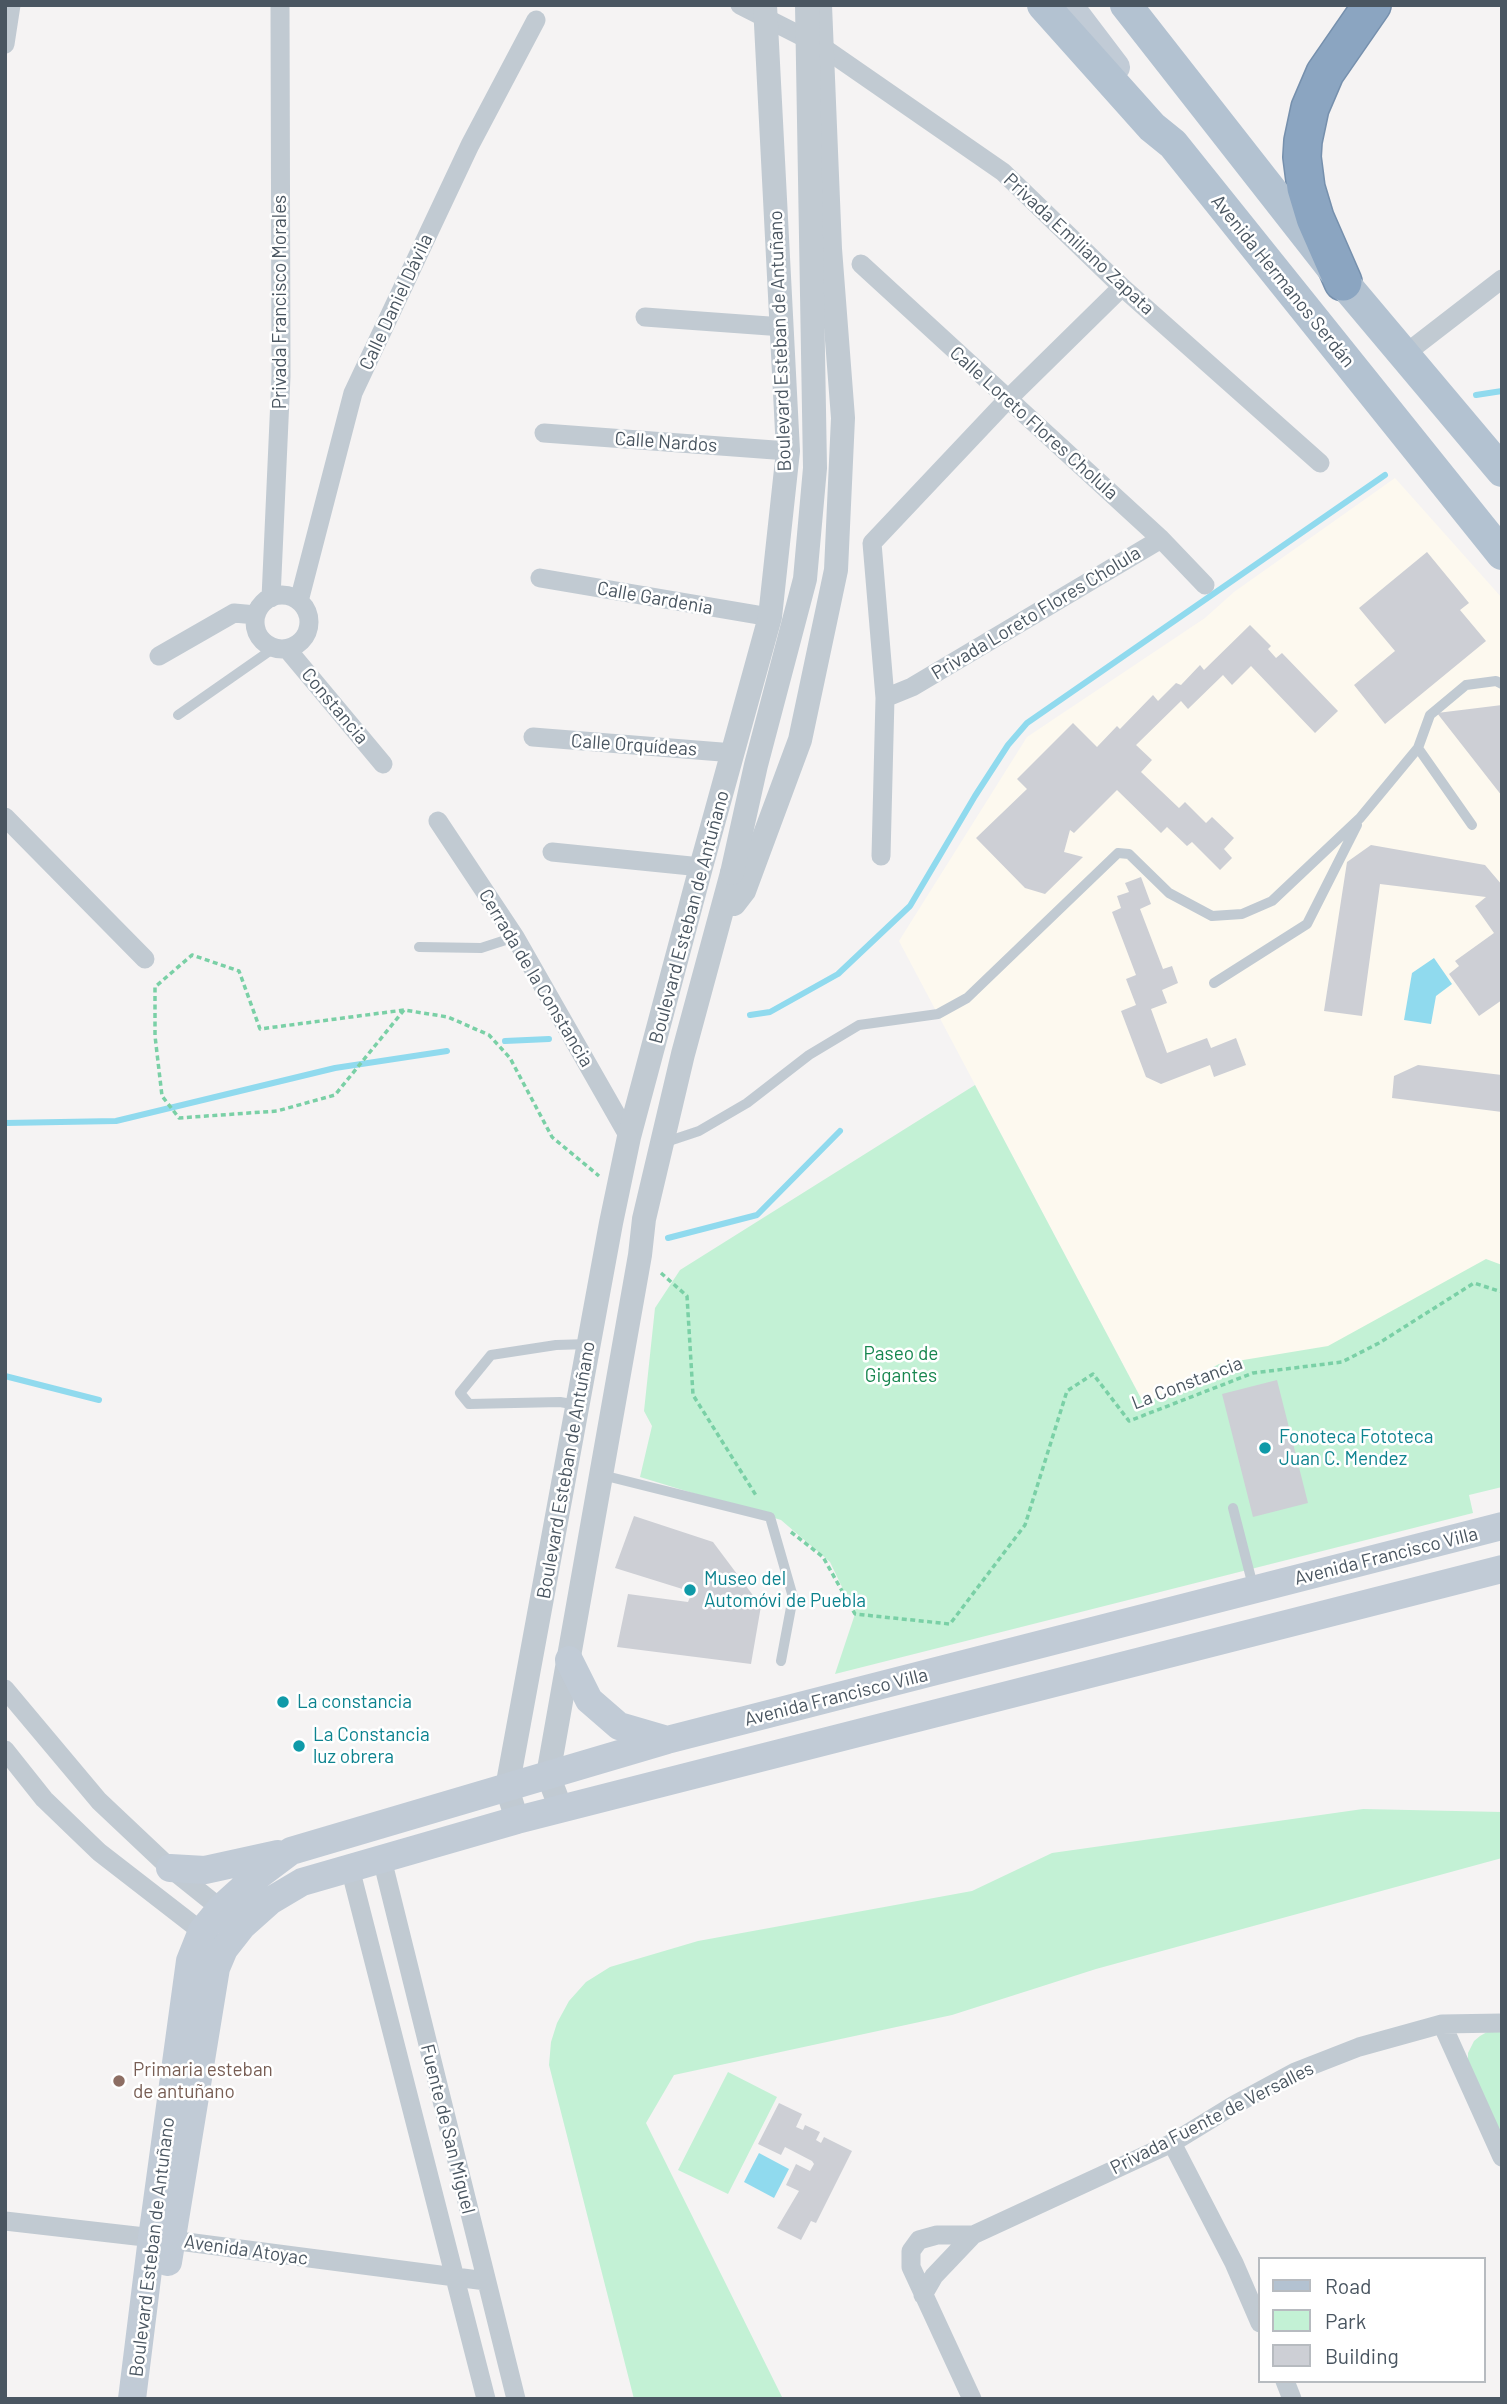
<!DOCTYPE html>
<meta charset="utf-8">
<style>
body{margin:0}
#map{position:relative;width:1507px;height:2404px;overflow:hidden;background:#f5f3f3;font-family:Barlow,sans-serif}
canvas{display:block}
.frame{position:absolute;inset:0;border:7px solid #4a5661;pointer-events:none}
.legend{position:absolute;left:1258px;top:2257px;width:228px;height:126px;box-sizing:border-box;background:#fff;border:2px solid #b7bbc0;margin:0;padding:9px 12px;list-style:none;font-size:21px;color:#4a5661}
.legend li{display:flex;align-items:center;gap:14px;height:35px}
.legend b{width:35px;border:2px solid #b7bbc0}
</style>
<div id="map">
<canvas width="1507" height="2404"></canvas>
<div class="frame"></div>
<ul class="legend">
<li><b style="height:9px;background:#b3c2d1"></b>Road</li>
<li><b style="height:19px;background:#c3f1d5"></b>Park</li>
<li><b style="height:19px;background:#cdcfd5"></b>Building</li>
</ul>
</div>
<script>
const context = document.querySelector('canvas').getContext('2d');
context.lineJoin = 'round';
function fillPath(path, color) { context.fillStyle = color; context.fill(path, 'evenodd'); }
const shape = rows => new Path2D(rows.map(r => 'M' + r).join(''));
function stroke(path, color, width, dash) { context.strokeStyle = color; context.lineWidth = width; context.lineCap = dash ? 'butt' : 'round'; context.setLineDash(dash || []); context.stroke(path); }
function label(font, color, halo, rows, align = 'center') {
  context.font = font + ' Barlow,sans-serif'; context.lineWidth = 5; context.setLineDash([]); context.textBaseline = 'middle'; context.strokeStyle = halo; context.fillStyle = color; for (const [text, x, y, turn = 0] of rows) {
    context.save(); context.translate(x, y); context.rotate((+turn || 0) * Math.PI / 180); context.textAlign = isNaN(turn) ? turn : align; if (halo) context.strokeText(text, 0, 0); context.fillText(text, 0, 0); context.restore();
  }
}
const commercial = shape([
 [1395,478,1502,598,1502,1266,1328,1347,1144,1404,899,941,1027,737,1205,618,1234,592]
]);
const green = shape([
 [975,1085,1144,1404,1219,1364,1328,1346,1486,1259,1502,1265,1502,1487,1469,1495,1473,1513,835,1674,855,1614,830,1562,781,1520,640,1477,652,1426,644,1411,655,1308,680,1270],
 [1363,1809,1502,1812,1502,1858,1096,1969,952,2015,674,2075,646,2123,783,2399,634,2399,549,2065,551,2042,557,2023,569,2001,586,1982,610,1967,698,1941,972,1891,1052,1853],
 [1502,2031,1502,2141,1468,2061,1468,2053,1474,2041,1480,2036,1487,2032],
 [728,2072,777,2097,728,2194,678,2170]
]);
const water = shape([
 [1434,958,1452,984,1436,996,1431,1024,1404,1020,1412,973],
 [759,2153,789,2169,774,2198,744,2182]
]);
const stream = shape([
 [1476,395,1502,391],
 [750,1015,770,1012,838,974,910,906,975,796,1008,745,1027,723,1385,475],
 [505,1041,549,1039],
 [5,1123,116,1121,335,1068,447,1051],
 [668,1238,757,1215,840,1131],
 [5,1376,99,1400]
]);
const building = shape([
 [1427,552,1469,603,1460,610,1486,641,1385,724,1354,685,1395,651,1359,608],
 [1250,625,1271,646,1268,649,1276,658,1282,653,1338,711,1315,733,1251,666,1232,685,1223,675,1188,709,1181,701,1136,745,1152,760,1141,772,1179,808,1185,802,1206,823,1212,817,1234,838,1224,849,1232,858,1220,870,1192,842,1187,846,1167,827,1161,833,1117,790,1074,833,1070,830,1064,852,1083,857,1045,894,1025,888,976,838,1027,789,1017,779,1073,723,1097,747,1117,726,1120,729,1153,695,1158,701,1176,683,1181,685,1200,665,1204,670],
 [1502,705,1502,796,1437,713],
 [1371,845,1485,865,1502,885,1502,1000,1479,1016,1449,974,1459,966,1455,961,1494,933,1475,906,1486,897,1380,884,1362,1016,1324,1011,1347,862],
 [1141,877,1151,904,1140,909,1163,969,1172,966,1178,983,1162,990,1167,1003,1151,1009,1167,1053,1207,1038,1211,1048,1236,1038,1246,1065,1214,1077,1210,1065,1161,1084,1146,1077,1121,1011,1136,1005,1126,979,1136,975,1112,912,1121,908,1117,896,1129,892,1125,883],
 [1418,1065,1502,1075,1502,1112,1392,1098,1394,1076],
 [1277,1380,1308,1503,1253,1517,1222,1394],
 [634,1516,713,1542,761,1606,751,1664,617,1647,628,1594,688,1602,692,1592,615,1568],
 [779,2103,802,2114,796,2127,803,2130,805,2125,820,2132,816,2140,821,2143,824,2137,852,2151,816,2223,811,2221,801,2240,777,2228,799,2191,786,2185,796,2164,810,2171,814,2164,812,2161,785,2147,781,2155,758,2144]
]);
const path = shape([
 [404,1010,335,1095,277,1111,179,1118,162,1096,155,1036,155,987,192,955,239,971,260,1029,404,1010,448,1017,489,1035,510,1058,552,1137,599,1176],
 [661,1273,687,1296,693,1395,757,1497],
 [791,1532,823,1557,855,1614,950,1624,1025,1525,1067,1391,1093,1374,1129,1421,1253,1373,1342,1362,1379,1343,1474,1283,1502,1292]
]);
const service = shape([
 [178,715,274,648],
 [1472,825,1418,748,1430,715,1466,685,1496,681,1502,684],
 [419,947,481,948,515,937],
 [1214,983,1307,924,1357,825],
 [663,1143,699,1131,747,1103,809,1055,859,1025,938,1014,967,998,1118,853,1129,854,1169,893,1212,916,1242,914,1272,901,1360,818,1418,748],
 [577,1405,560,1402,469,1404,460,1393,491,1355,556,1345,589,1344],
 [602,1475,770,1517,793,1597,781,1661],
 [1233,1508,1253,1586]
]);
const minor = shape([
 [740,5,821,46,1003,172,1122,287,1320,463],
 [5,44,11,5],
 [861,264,1161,539,1205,585],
 [1122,287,1008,399,872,543,885,698,912,687,1161,539],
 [645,317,783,327],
 [1405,354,1502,279],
 [544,433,788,451],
 [540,578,770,617],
 '255 622a27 27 0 1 1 54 0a27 27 0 1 1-54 0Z',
 [271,598,281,376,280,5],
 [299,601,353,393,470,145,536,20],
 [287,649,383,764],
 [159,656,234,613,256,615],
 [533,737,734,753],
 [5,817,145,959],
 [438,821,515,937,629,1137],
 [552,852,701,867],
 [881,856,885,698],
 [5,1689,99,1801,170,1868,230,1916],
 [5,1750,44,1799,99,1852,210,1938],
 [382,1859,516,2399],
 [350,1868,486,2399],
 [1442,2024,1502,2157],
 [1172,2143,1234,2263,1260,2323],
 [5,2221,171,2240,486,2281],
 [923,2295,934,2276,973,2235,1172,2143,1234,2105,1295,2072,1359,2047,1442,2024,1502,2023],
 [1285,2381,1292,2399],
 [972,2399,911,2267,911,2251,919,2240,937,2235,973,2235]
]);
const tertiary = shape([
 [734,904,744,891,800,740,836,570,843,418,830,249,820,5],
 [561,1809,548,1775,640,1255,644,1219,683,1054,732,873],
 [517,1820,507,1788,611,1223,629,1137,701,867,770,617,788,451,765,5]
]);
const secondary = shape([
 [1069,5,1116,67],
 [569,1660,589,1700,619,1726,667,1740],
 [170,1868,205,1870,278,1854],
 [168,2262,216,1968,224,1949,242,1926,270,1901,302,1882,517,1820,1502,1569],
 [132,2399,152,2238,190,1961,202,1931,221,1908,251,1881,291,1851,667,1740,1502,1526]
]);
const primary = shape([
 [1043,5,1152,127,1173,144,1502,554],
 [1126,5,1343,282,1502,471]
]);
const motorway = shape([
 [1343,282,1315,218,1306,188,1302,157,1303,141,1310,108,1325,73,1372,5]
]);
const tertiaryBridge = shape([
 [732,873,756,765,805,579,815,468,807,5]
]);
const markers = [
 [1265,1448,7,"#0f9aa8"],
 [690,1590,7,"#0f9aa8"],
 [283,1702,7,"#0f9aa8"],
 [299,1746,7,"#0f9aa8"],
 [119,2081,7,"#8d6e63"]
];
const streetNames = [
 ["Privada Emiliano Zapata",1079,244,43],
 ["Avenida Hermanos Serdán",1283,281,51],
 ["Privada Francisco Morales",280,302,-90],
 ["Calle Daniel Dávila",396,302,-65],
 ["Boulevard Esteban de Antuñano",780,341,-92],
 ["Calle Loreto Flores Cholula",1034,423,42],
 ["Calle Nardos",666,442,4],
 ["Calle Gardenia",655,598,10],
 ["Privada Loreto Flores Cholula",1036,613,-31],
 ["Constancia",335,706,50],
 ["Calle Orquídeas",634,745,4],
 ["Boulevard Esteban de Antuñano",689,917,-75],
 ["Cerrada de la Constancia",536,978,59],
 ["La Constancia",1187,1383,-21],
 ["Boulevard Esteban de Antuñano",566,1470,-80],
 ["Avenida Francisco Villa",1386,1556,-14],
 ["Avenida Francisco Villa",836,1697,-14],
 ["Privada Fuente de Versalles",1212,2118,-27],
 ["Fuente de San Miguel",448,2129,76],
 ["Boulevard Esteban de Antuñano",152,2247,-83],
 ["Avenida Atoyac",246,2250,8]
];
const parkNames = [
 ["Paseo de",901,1354],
 ["Gigantes",901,1376]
];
const cultureNames = [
 ["Fonoteca Fototeca",1279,1437],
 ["Juan C. Mendez",1279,1459],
 ["Museo del",704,1579],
 ["Automóvi de Puebla",704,1601],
 ["La constancia",297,1702],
 ["La Constancia",313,1735],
 ["luz obrera",313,1757]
];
const educationNames = [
 ["Primaria esteban",133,2070],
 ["de antuñano",133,2092]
];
fillPath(commercial, '#fdf9ef');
fillPath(green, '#c3f1d5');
fillPath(water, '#90daee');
stroke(stream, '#90daee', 6);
fillPath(building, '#cdcfd5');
stroke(motorway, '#7690ad', 40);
stroke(path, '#7ad0a6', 3.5, [5, 3.5]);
stroke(service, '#c1cad2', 10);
stroke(minor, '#c1cad2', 19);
stroke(tertiary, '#c1cad2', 24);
stroke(secondary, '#c1cbd6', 28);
stroke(primary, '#b3c2d1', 32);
stroke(motorway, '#8ba5c1', 37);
stroke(tertiaryBridge, '#c1cad2', 24);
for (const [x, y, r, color] of markers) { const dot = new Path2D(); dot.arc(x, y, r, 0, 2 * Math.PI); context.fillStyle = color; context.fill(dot); stroke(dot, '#fff', 2.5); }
label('19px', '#4a5661', '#fff', streetNames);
label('19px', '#17864f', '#fff', parkNames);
label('19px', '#0d838f', '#fff', cultureNames, 'left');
label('19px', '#785e54', '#fff', educationNames, 'left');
</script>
